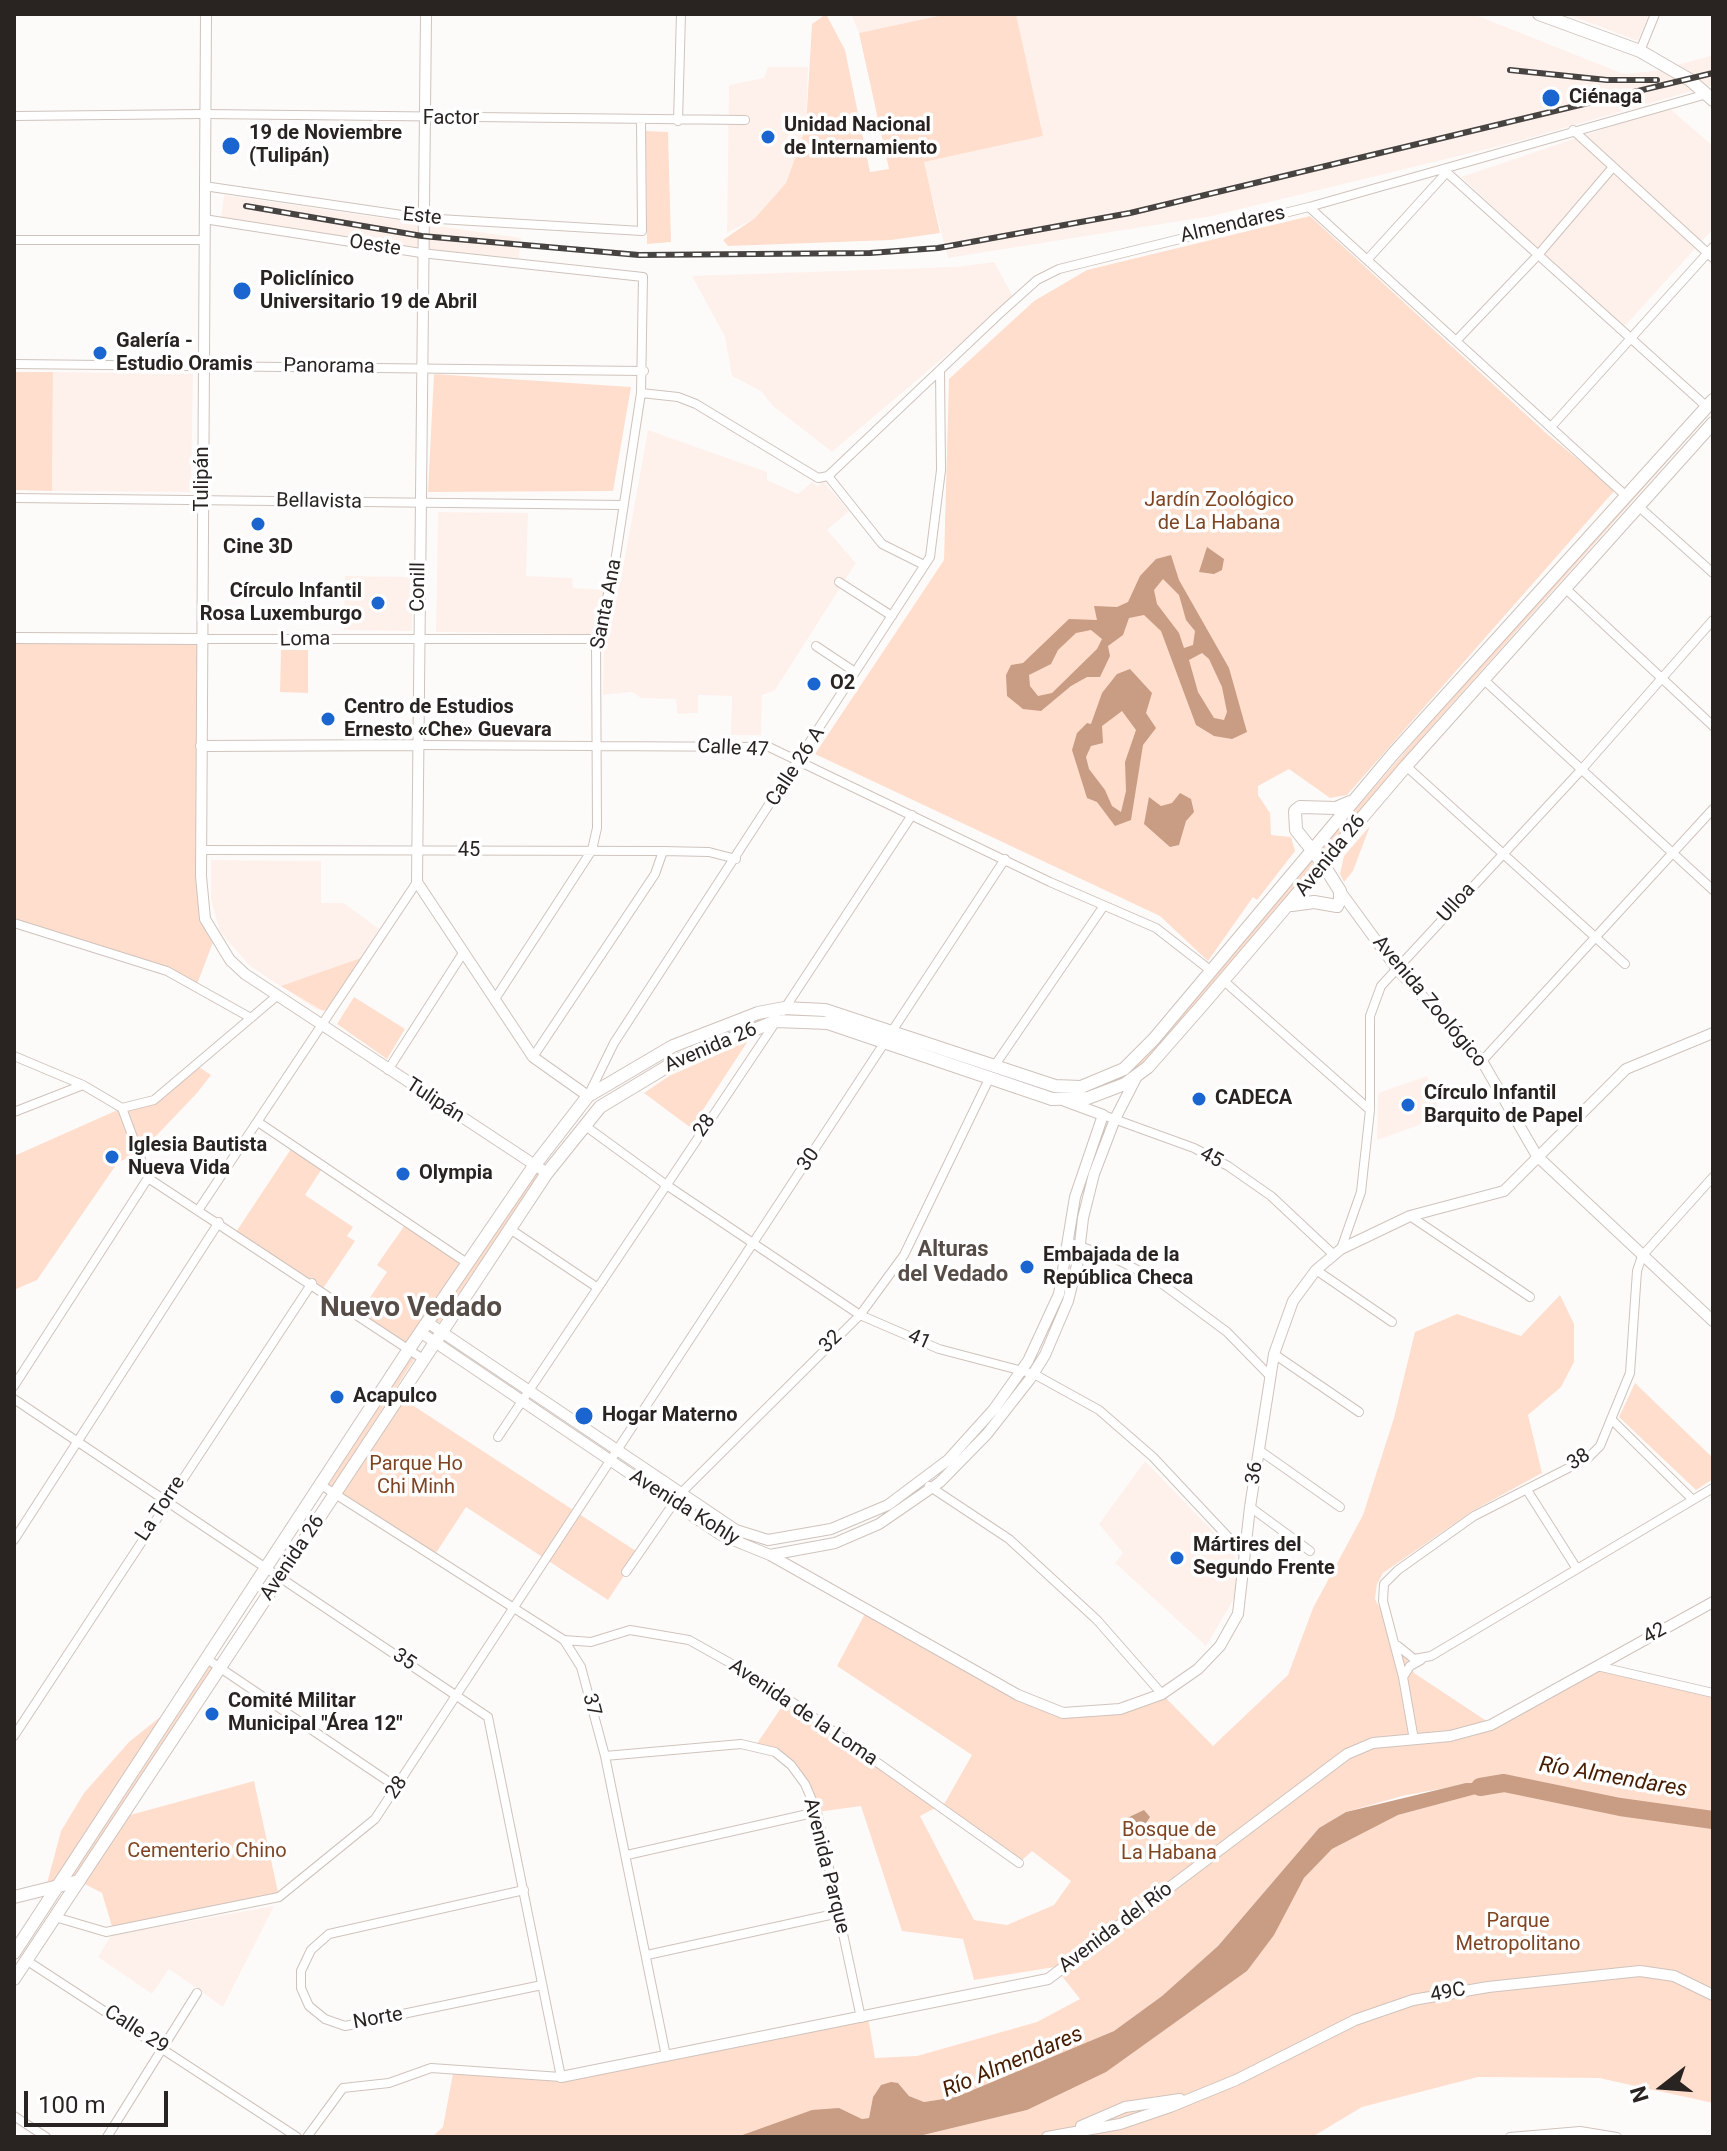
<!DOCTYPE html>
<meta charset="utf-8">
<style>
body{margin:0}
#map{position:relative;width:1727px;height:2151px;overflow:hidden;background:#fdfbfa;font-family:Roboto,sans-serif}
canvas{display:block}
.frame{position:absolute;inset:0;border:16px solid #292422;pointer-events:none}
.north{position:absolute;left:1623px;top:2047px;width:80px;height:80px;-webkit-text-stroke:6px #fff;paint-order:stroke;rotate:253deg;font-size:22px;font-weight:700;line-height:32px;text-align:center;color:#292422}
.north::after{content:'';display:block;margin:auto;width:28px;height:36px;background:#292422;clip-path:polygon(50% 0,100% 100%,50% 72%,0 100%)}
.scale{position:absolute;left:24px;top:2091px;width:144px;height:36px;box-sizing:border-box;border:4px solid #292422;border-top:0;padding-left:10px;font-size:24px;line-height:28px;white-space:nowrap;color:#292422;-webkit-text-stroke:6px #fff;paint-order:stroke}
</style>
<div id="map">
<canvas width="1727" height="2151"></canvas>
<div class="frame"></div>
<div class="north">N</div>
<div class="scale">100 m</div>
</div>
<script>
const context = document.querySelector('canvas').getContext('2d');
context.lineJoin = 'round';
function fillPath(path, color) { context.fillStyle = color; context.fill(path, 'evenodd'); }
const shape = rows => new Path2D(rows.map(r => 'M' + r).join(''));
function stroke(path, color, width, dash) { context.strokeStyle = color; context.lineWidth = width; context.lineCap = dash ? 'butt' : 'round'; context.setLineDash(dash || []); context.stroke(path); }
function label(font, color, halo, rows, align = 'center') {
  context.font = font + ' Roboto,sans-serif'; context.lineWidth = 7; context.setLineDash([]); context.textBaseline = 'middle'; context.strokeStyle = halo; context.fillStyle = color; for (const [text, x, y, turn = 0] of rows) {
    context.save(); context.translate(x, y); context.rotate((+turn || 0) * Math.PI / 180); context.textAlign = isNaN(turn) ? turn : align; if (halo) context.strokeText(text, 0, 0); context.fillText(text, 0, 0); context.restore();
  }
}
const built = shape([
 [851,14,947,14,859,33],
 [1016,14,1473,14,1624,74,1655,71,1713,55,1713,85,1512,143,1212,216,948,258,923,162,1043,136],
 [1566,14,1649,14,1638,41],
 [768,67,808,67,806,127,786,183,755,218,727,233,729,85,764,78],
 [1668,107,1713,146,1713,229,1623,328,1461,177],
 [224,195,521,238,519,258,417,249,221,219],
 [994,262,1014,298,832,452,773,406,761,391,732,376,725,337,692,276,955,267],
 [53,372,193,374,191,492,52,491],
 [648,430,767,472,767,480,798,494,812,482,817,486,823,481,849,511,827,530,856,563,775,690,762,695,761,735,731,735,732,696,698,695,698,713,677,714,676,699,641,698,632,692,603,695,604,640,621,579],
 [438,512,528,513,526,576,572,578,573,588,605,590,592,634,436,632],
 [345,576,412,577,412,631,344,630],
 [211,860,321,861,321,903,344,903,379,929,330,1008,317,1010,250,966,220,932,211,899],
 [1427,1076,1442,1117,1377,1140,1378,1093],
 [1145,1461,1234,1553,1237,1565,1235,1597,1206,1646,1115,1563,1123,1553,1099,1524],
 [274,1906,223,2007,169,1969,152,1994,98,1957,111,1935]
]);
const green = shape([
 [826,14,845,50,870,172,889,169,859,33,947,14,1016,14,1043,136,924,162,940,233,891,240,728,246,723,240,755,218,786,183,806,127,812,24],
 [646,131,668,132,671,242,647,244],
 [1310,216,1546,433,1615,490,1347,795,1330,798,1289,769,1258,786,1258,795,1270,813,1271,835,1291,837,1295,851,1257,900,1253,897,1208,961,1160,916,815,754,944,560,949,379,1034,301,1087,270],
 [14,372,53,372,52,491,14,490],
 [434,374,631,387,613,491,428,492],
 [1713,405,1713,410,1425,734,1322,857,1318,853,1423,731],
 [14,638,202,639,205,918,215,937,196,987,167,971,14,923],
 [281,650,308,650,308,693,280,692],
 [1370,826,1353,871,1344,882,1340,874,1344,856],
 [1314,858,1318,862,1148,1059,1118,1082,1085,1093,1064,1095,1040,1092,893,1039,1053,1091,1085,1091,1108,1084,1138,1065],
 [361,958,330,1008,323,1011,281,986],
 [354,997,405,1029,387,1059,337,1024],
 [748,1041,691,1128,644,1093,669,1076],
 [196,1065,211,1075,197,1093,139,1154,118,1162,37,1280,14,1290,14,1156,122,1108,154,1100],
 [293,1146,323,1167,305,1195,353,1227,347,1236,355,1241,322,1290,236,1232],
 [536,1173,539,1175,439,1323,436,1321],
 [407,1222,467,1263,409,1348,359,1314,387,1272,377,1265],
 [1560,1295,1574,1324,1574,1362,1561,1387,1528,1415,1542,1473,1474,1510,1383,1573,1377,1584,1375,1599,1414,1673,1488,1722,1597,1666,1713,1693,1713,2103,1599,2078,1478,2077,1362,2107,1312,2137,915,2137,1027,2110,1219,1991,1247,1971,1304,1878,1332,1849,1398,1815,1480,1793,1502,1783,1477,1782,1402,1796,1346,1812,1319,1828,1218,1946,1162,1996,1114,2031,956,2097,924,2102,909,2096,898,2083,881,2085,873,2097,869,2118,862,2119,839,2108,737,2137,432,2137,443,2127,454,2068,561,2077,868,2017,875,2058,917,2056,1037,2022,1080,1999,1055,1967,974,1980,963,1939,902,1931,861,1806,817,1812,791,1765,756,1745,787,1699,937,1807,920,1816,974,1920,1007,1925,1054,1905,1071,1881,1032,1851,1019,1863,943,1806,972,1755,837,1666,867,1610,1063,1713,1097,1713,1162,1694,1213,1746,1288,1675,1313,1608,1363,1515,1394,1418,1415,1332,1457,1314,1521,1336],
 [412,1356,415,1358,332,1488,328,1485],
 [1635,1383,1713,1458,1713,1479,1696,1490,1619,1417],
 [400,1397,639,1553,608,1600,466,1507,434,1556,337,1493],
 [210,1666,213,1668,76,1877,71,1878],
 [180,1701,58,1888,45,1891,61,1831,84,1793,129,1742],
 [254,1781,279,1897,113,1930,102,1893,79,1881,123,1817]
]);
const water = shape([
 [1207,547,1224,559,1222,570,1214,574,1199,572],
 [1171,555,1179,580,1229,668,1247,732,1232,739,1214,736,1196,725,1161,631,1144,615,1129,618,1123,635,1108,646,1110,656,1100,677,1087,677,1071,686,1041,711,1023,709,1007,696,1006,675,1011,665,1023,663,1069,619,1097,620,1094,606,1117,607,1128,602,1140,576,1156,559],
 [1163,579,1179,595,1186,620,1195,631,1193,645,1184,648,1179,633,1157,604,1154,590],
 [1091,630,1102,639,1097,649,1052,693,1038,696,1030,686,1029,675,1051,664,1058,650,1076,633],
 [1202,653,1209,659,1222,687,1227,712,1224,720,1214,718,1198,692,1189,660],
 [1130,669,1152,693,1146,713,1156,728,1143,745,1131,820,1115,826,1097,802,1087,798,1072,750,1077,733,1087,723,1091,724,1102,693,1117,674],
 [1122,711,1136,730,1125,762,1126,791,1121,812,1112,806,1105,790,1089,769,1086,757,1091,746,1103,743,1102,726],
 [1180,793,1191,799,1194,812,1186,821,1179,845,1170,847,1144,824,1149,797,1161,806,1172,803],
 [1466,1783,1504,1783,1480,1793,1398,1815,1332,1849,1304,1878,1274,1935,1247,1971,1106,2072,1027,2110,915,2137,737,2137,812,2110,839,2108,862,2119,869,2118,873,2097,881,2085,891,2082,898,2083,909,2096,924,2102,956,2097,1114,2031,1162,1996,1218,1946,1319,1828,1346,1812],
 [1144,1810,1150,1817,1142,1829,1130,1832,1124,1829,1123,1820]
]);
const river = shape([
 [1480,1787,1504,1783,1620,1807,1713,1820]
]);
const minor = shape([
 [1640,51,1655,14],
 [14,116,204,114,745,120],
 [678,121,681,14],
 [1573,130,1713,258],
 [1443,169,1707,407],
 [204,186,422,218,642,231,641,121],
 [1309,207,1625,495],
 [204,219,421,253,643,277,641,393,613,575,596,639,597,828,592,850,495,999],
 [14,240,203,240],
 [1367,260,1447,172],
 [1456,341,1538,255,1613,167],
 [14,364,644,371],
 [641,393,678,397,696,404,818,478,828,476],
 [1551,427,1713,247],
 [828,476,998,315,1037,280,1059,269,1309,207,1707,94],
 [828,476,882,544,924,565],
 [14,498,623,505],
 [1637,505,1713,573],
 [839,582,892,616],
 [1565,588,1713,726],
 [202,639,596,639],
 [816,646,855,672],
 [1484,680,1713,890],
 [418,745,769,747,1050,882,1156,928,1210,970],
 [1406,766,1625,964],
 [201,850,663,851,709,852,736,859],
 [14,923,167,971,251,1018],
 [1224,981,1370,1110],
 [783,1011,912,815],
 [14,1056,83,1085,122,1108],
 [533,1057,655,874,663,851],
 [1482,1061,1713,809],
 [995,1065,1103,907],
 [388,1070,463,953],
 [588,1096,614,1043,930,557,941,470,940,370],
 [122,1108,148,1178,423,1359],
 [122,1108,154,1100,278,995],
 [14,1112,83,1085],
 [1103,1115,1194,1148,1228,1166,1271,1196,1334,1255],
 [258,1122,467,1263],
 [584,1125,665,1184,860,1315,939,1349,1034,1374,1099,1410,1153,1457,1244,1554],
 [199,1209,417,882],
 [1410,1216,1530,1297],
 [510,1229,598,1288],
 [1068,1242,1116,1259,1157,1280,1227,1332,1269,1375],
 [1341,1249,1361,1192,1370,1110,1370,1016,1381,986,1582,769,1713,620],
 [1316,1270,1392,1322],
 [1274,1354,1359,1412],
 [14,1386,148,1178],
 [14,1399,488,1717,561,2077,431,2068,389,2083,343,2088,307,2137],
 [1611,1419,1693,1500],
 [498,1437,775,1023],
 [1259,1450,1340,1507],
 [321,1485,564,1640,581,1667,605,1756,666,2056],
 [929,1486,1009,1539,1097,1620,1162,1694],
 [1527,1490,1577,1569],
 [1250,1507,1310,1551],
 [14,1540,219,1222],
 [626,1572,680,1494,860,1315,904,1255,989,1079],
 [564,1640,591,1642,630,1630,689,1640,764,1682,1019,1863],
 [1398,1646,1414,1659,1431,1656,1713,1488],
 [207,1659,398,1788],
 [1597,1666,1713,1693],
 [1403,1677,1383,1601,1384,1584,1398,1570,1474,1516,1588,1458,1600,1446,1630,1373,1637,1271,1642,1256,1713,1177],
 [14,1736,312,1283],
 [1414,1740,1403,1677,1410,1666,1421,1660],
 [605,1756,741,1744,775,1752,791,1765,805,1784,817,1812,861,2018],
 [627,1855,817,1812],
 [524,1890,329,1934,311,1950,301,1971,301,1988,309,2006,325,2019,345,2026,542,1985],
 [55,1917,106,1932,279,1897,375,1819,1005,859],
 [647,1955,839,1913],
 [26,1960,297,2137],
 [14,2116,46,2137],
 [107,2137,197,1993],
 [1510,2137,1580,2131,1617,2137]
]);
const tertiary = shape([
 [206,14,201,876,205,919,230,960,245,974,547,1173],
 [426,14,417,882,533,1057,588,1096],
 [14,638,202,639],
 [201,746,418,745],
 [1340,891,1397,969,1482,1061,1537,1156,1713,1321],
 [427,1322,736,1530,768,1540,831,1529,888,1505,948,1460,994,1409,1028,1361,1059,1294,1075,1197,1103,1115,1065,1101],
 [420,1332,721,1535,770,1555,835,1543,879,1524,940,1482,987,1434,1030,1379,1045,1355,1068,1301,1078,1261,1083,1218,1094,1174,1115,1119,1136,1078],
 [770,1555,1018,1695,1063,1713,1120,1709,1162,1694,1198,1669,1220,1646,1238,1614,1250,1507,1274,1354,1293,1301,1316,1270,1341,1249,1410,1216,1504,1191,1626,1069,1713,1033],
 [561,2077,1048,1979,1347,1754,1373,1743,1450,1736,1491,1725,1713,1602],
 [1081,2126,1125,2107,1180,2099],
 [1047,2137,1120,2124,1170,2107,1236,2080,1355,2020,1413,2000,1488,1987,1640,1971,1674,1976,1713,1995]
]);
const secondary = shape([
 [14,1897,79,1881]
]);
const primary = shape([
 [1539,14,1640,51,1690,80,1713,100],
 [1292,905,1314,902,1337,906,1340,900,1340,891,1323,864,1296,830,1295,811,1300,807,1336,808,1350,802],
 [14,1953,409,1349,534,1166,588,1096,673,1046,758,1013,784,1008,825,1010,1055,1086,1081,1087,1124,1069,1154,1039,1393,754,1713,400],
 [14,1979,547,1173,600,1107,678,1060,776,1021,828,1023,1052,1099,1088,1098,1125,1084,1148,1067,1205,1002,1406,766,1713,423]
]);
const rail = shape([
 [1510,70,1607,80,1657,80],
 [246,206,422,236,639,255,870,253,938,248,1130,213,1713,73]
]);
const markers = [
 [1551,98,10,"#1a65d0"],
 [768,137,8,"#1a65d0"],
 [231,146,10,"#1a65d0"],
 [242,291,10,"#1a65d0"],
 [100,353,8,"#1a65d0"],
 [258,524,8,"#1a65d0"],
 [378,603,8,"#1a65d0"],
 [814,684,8,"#1a65d0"],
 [328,719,8,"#1a65d0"],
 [1199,1099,8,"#1a65d0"],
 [1408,1105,8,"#1a65d0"],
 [112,1157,8,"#1a65d0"],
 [403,1174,8,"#1a65d0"],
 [1027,1267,8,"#1a65d0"],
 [337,1397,8,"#1a65d0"],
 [584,1416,10,"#1a65d0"],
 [1177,1558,8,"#1a65d0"],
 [212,1714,8,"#1a65d0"]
];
const poiNames = [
 ["Ciénaga",1569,98],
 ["Unidad Nacional",784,126],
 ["de Internamiento",784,149],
 ["19 de Noviembre",249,134],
 ["(Tulipán)",249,157],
 ["Policlínico",260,280],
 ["Universitario 19 de Abril",260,303],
 ["Galería -",116,342],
 ["Estudio Oramis",116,365],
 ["Cine 3D",258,548,"center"],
 ["Círculo Infantil",362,592,"right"],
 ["Rosa Luxemburgo",362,615,"right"],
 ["O2",830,684],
 ["Centro de Estudios",344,708],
 ["Ernesto «Che» Guevara",344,731],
 ["Círculo Infantil",1424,1094],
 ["Barquito de Papel",1424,1117],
 ["CADECA",1215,1099],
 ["Iglesia Bautista",128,1146],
 ["Nueva Vida",128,1169],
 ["Olympia",419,1174],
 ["Embajada de la",1043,1256],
 ["República Checa",1043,1279],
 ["Acapulco",353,1397],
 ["Hogar Materno",602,1416],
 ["Mártires del",1193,1546],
 ["Segundo Frente",1193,1569],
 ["Comité Militar",228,1702],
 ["Municipal \"Área 12\"",228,1725]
];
const streetNames = [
 ["Factor",451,119],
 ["Este",422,217,6],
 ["Almendares",1233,225,-13],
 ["Oeste",375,246,9],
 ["Panorama",329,367,1],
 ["Tulipán",203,479,-90],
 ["Bellavista",319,502,1],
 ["Conill",419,587,-89],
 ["Santa Ana",607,604,-79],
 ["Loma",305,640,-1],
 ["Calle 47",733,749,3],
 ["Calle 26 A",796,767,-57],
 ["45",469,851],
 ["Avenida 26",1331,856,-51],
 ["Ulloa",1457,903,-48],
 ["Avenida Zoológico",1429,1002,50],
 ["Avenida 26",711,1048,-23],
 ["Tulipán",435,1101,33],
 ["28",705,1126,-56],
 ["45",1211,1158,28],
 ["30",809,1160,-56],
 ["41",919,1340,24],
 ["32",831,1342,-44],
 ["38",1579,1460,-33],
 ["36",1255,1473,-81],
 ["Avenida Kohly",684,1508,32],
 ["La Torre",161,1509,-57],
 ["Avenida 26",293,1558,-56],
 ["42",1655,1634,-29],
 ["35",404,1660,33],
 ["37",591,1705,75],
 ["Avenida de la Loma",803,1713,34],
 ["28",397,1788,-55],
 ["Avenida Parque",826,1866,76],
 ["Avenida del Río",1116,1928,-37],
 ["49C",1448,1993,-10],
 ["Norte",378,2019,-10],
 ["Calle 29",136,2030,33]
];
const parkNames = [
 ["Jardín Zoológico",1219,501],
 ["de La Habana",1219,524],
 ["Parque Ho",416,1465],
 ["Chi Minh",416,1488],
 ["Bosque de",1169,1831],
 ["La Habana",1169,1854],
 ["Cementerio Chino",207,1852],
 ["Parque",1518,1922],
 ["Metropolitano",1518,1945]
];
const neighbourhoodNames = [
 ["Alturas",953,1250],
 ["del Vedado",953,1275]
];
const waterNames = [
 ["Río Almendares",1613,1778,10],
 ["Río Almendares",1013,2063,-23]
];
const districtNames = [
 ["Nuevo Vedado",411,1309]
];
fillPath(built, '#fef1eb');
fillPath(green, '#ffdecd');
fillPath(water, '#c99c84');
stroke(river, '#c99c84', 18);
stroke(minor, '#cfc3bc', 10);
stroke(tertiary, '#cfc3bc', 12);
stroke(secondary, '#cfc3bc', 14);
stroke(primary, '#cfc3bc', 14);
stroke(minor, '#fff', 8);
stroke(tertiary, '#fff', 10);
stroke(secondary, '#fff', 12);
stroke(primary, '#fff', 12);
stroke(rail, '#474341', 6);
stroke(rail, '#fff', 3, [9]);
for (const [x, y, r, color] of markers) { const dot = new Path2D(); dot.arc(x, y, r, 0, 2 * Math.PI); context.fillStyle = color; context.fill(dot); stroke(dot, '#fff', 3); }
label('bold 20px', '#292422', '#fff', poiNames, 'left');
label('20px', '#292422', '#fff', streetNames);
label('20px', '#7f4422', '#fff', parkNames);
label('bold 22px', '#574d48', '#fff', neighbourhoodNames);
label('italic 22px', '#471d02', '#fff', waterNames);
label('bold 28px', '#574d48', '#fff', districtNames);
</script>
